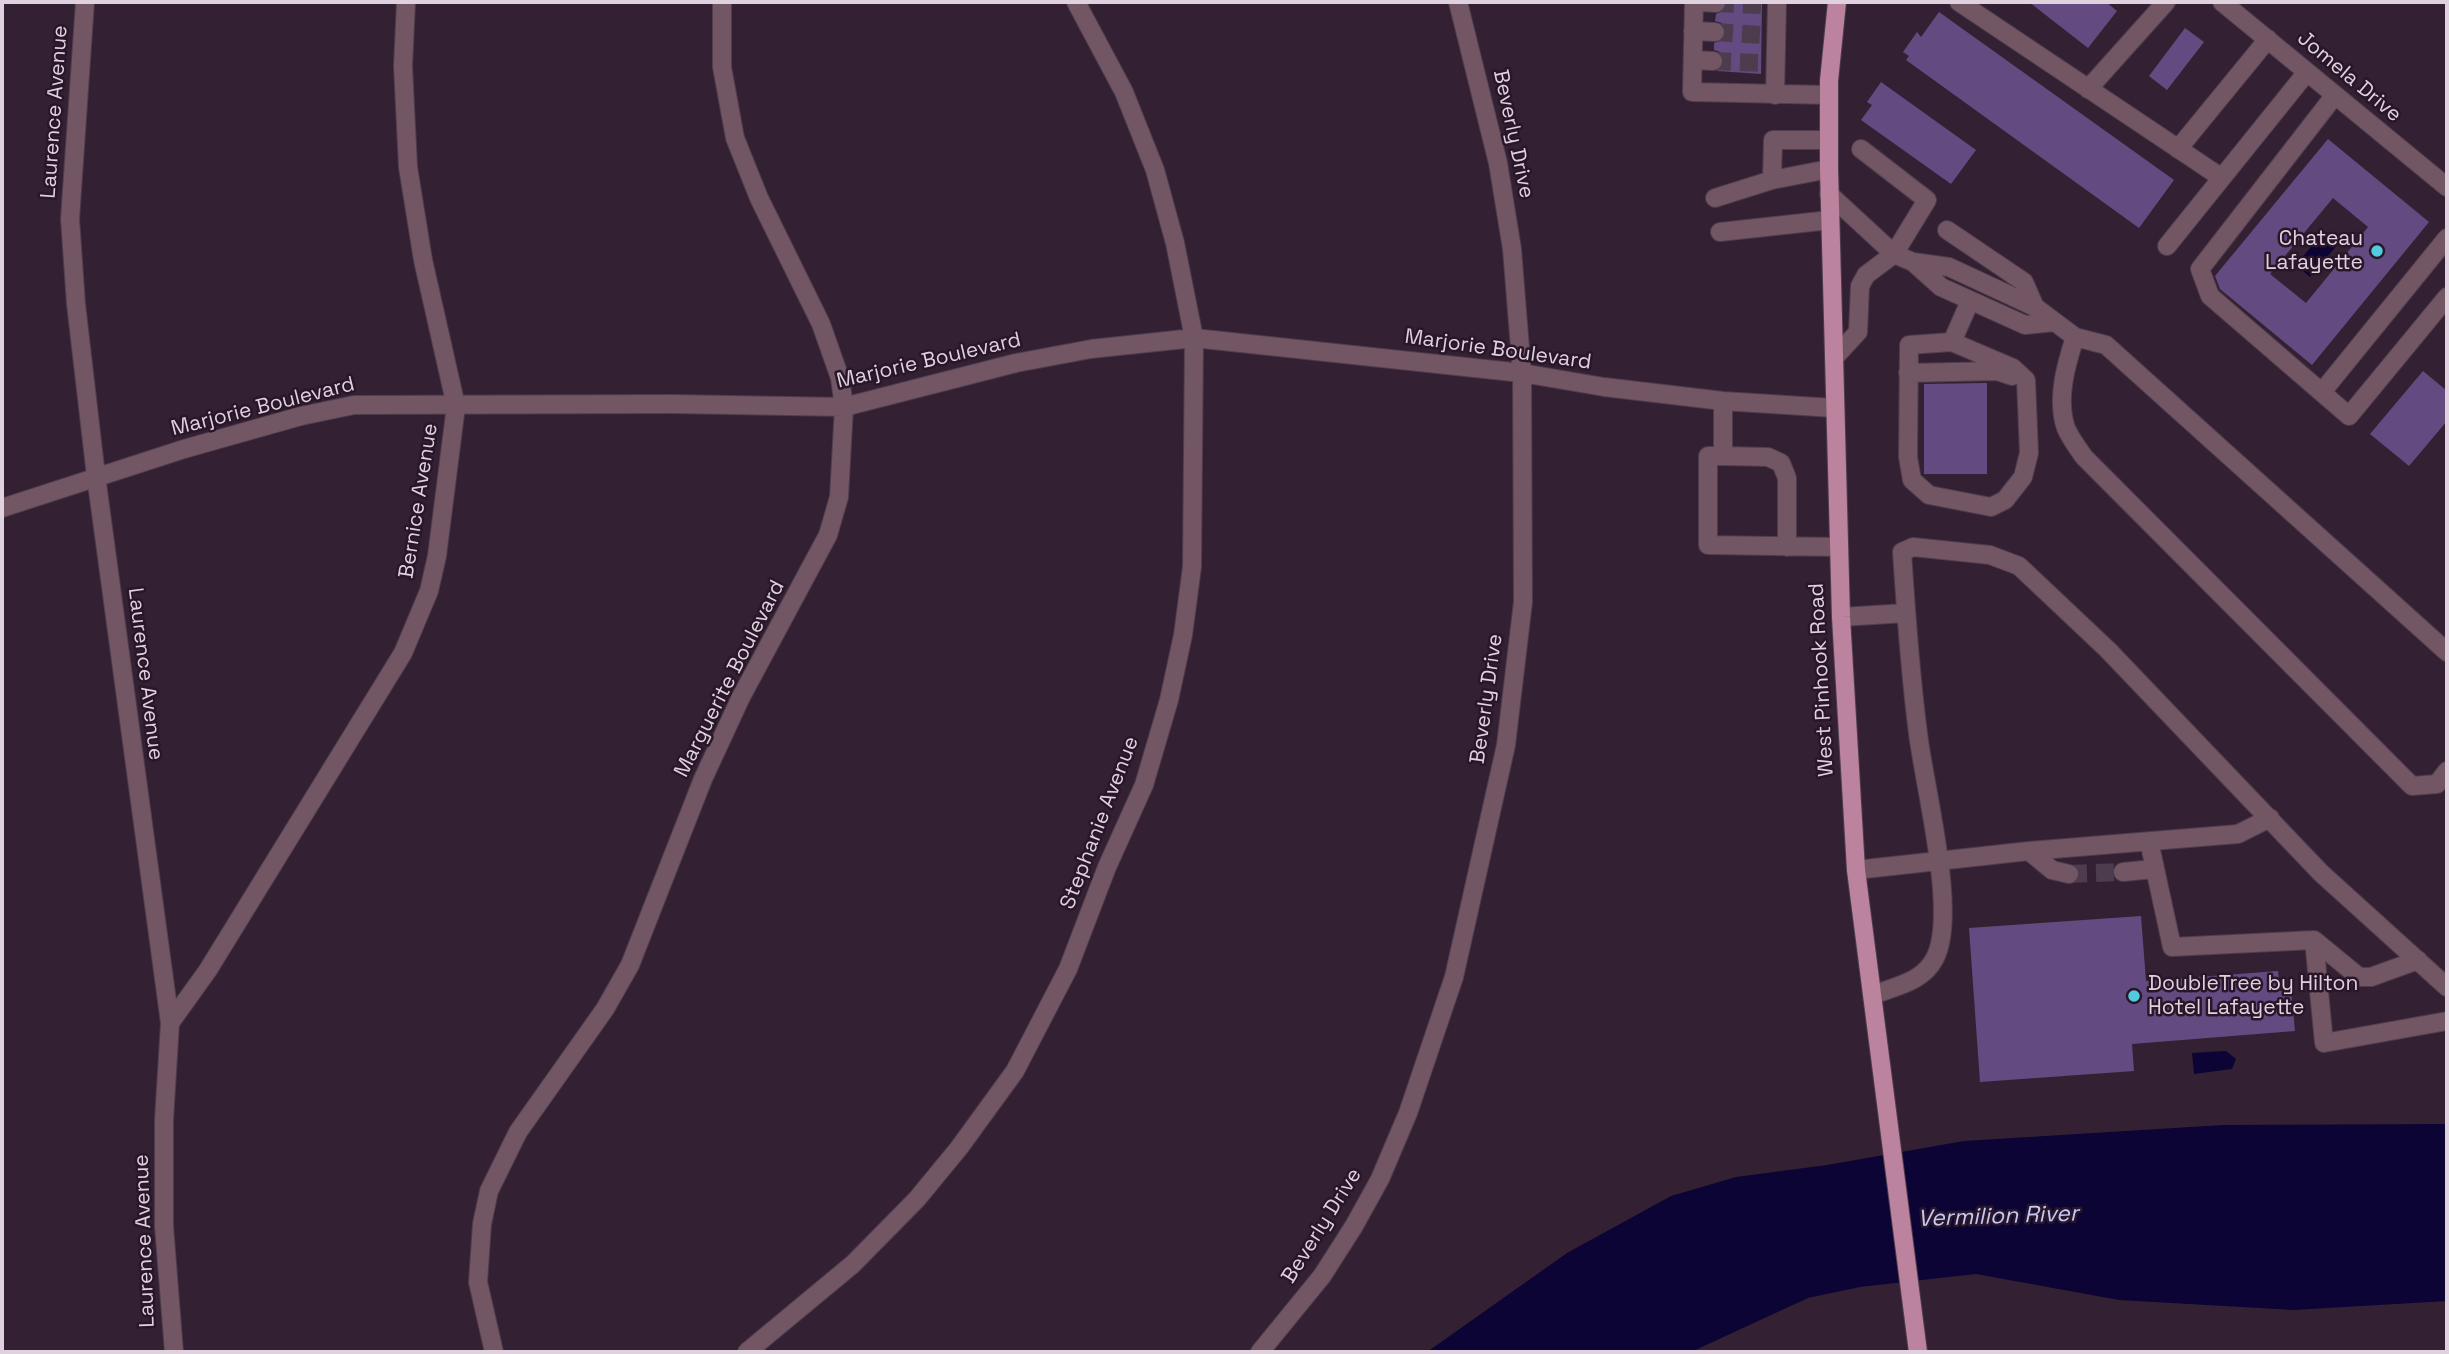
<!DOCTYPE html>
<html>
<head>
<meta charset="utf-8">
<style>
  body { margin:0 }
  #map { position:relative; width:2449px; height:1354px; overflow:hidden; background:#332133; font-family:"Space Grotesk",sans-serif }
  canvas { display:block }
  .frame { position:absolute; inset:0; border:4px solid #dfd2de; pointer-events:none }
</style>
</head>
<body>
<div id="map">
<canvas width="2449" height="1354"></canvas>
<div class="frame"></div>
</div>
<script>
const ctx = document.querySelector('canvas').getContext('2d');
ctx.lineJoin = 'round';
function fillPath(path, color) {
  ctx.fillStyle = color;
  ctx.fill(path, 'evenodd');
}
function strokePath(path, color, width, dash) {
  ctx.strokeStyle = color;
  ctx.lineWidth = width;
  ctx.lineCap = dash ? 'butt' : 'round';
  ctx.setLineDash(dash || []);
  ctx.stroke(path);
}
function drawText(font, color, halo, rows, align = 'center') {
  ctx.font = font + ' "Space Grotesk",sans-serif';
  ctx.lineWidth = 5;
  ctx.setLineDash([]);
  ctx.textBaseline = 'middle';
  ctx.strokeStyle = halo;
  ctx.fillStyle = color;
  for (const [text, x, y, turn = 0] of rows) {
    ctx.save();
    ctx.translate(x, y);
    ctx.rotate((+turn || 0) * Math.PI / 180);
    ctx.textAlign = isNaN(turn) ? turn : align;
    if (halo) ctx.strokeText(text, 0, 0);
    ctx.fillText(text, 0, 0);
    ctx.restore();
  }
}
const water = new Path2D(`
  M2324,231l15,12 -29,34 -14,-12z
  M2226,1051l10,8 -4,10 -38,5 -2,-21z
  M2447,1124v177l-153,9 -175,-10 -143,-26 -116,13 -52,11 -117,54h-264l140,-99 104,-57 65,-19 91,-12 137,-24 259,-16z`);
const building = new Path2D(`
  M1727,2h35l-1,72 -44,-3 7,-10 -4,-9 -6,-2v-7l10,-4 2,-7 -4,-9 -7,-2 1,-7 9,-4z
  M2029,2h77l11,9 -29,37z
  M1939,12l235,168 -35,48 -233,-168 3,-4 -6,-4 14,-20 4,5z
  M2185,28l19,14 -37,48 -18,-14z
  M1881,82l95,68 -25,34 -90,-64 11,-15 -5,-3z
  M2328,139l101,83 -117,143 -92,-76 -5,-13zM2333,198l35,29 -62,76 -36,-29z
  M2423,371l24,20v30l-38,45 -39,-32z
  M1987,383v91h-63v-90z
  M2141,916l5,65 132,-10 2,20 11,-1 4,41 -163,13 2,27 -154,11 -11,-154z`);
const minorTunnel = new Path2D(`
  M1716,3l46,2
  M1715,32l47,3
  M1713,61l48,2
  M2069,874l54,-2`);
const minor = new Path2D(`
  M85,2l-15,217 6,85 20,172 74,547 -6,97v106l10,126
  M1694,2l-2,90 137,3
  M1700,2l16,1
  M1959,2l263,176
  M2222,2l225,185
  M1693,31l22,1
  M1693,60l20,1
  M2088,89l78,-87
  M1775,95l2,-93
  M2335,95l-135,174 10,27 139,120 98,-119
  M2178,149l90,-110
  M1772,180l1,-40h56
  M1829,194l65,60 19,8 36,5 86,40 40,30 31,8 341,307
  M1715,198l57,-18 57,-11
  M1947,230l77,52 11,25
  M1720,232l110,-12
  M2167,246l140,-174
  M1913,262l28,25 84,38 30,-3
  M2075,337c-9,28 -19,62 -9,91 4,10 12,20 18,29l328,329 25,-2 10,-13
  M1952,342l-43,3 -1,112 4,23 17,15 62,12 14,-7 18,-23 6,-24 -3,-73 -13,-12 -61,-26 18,-41
  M1834,358l24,-26 2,-46 6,-11 28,-21 33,-54 -66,-51
  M1908,373l89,-2 15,5
  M2322,392l125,-154
  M1723,401v55h-15v89l130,2
  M1723,456l45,1 13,6 6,15v69
  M2,508l182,-59 117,-33 53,-11 319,-1 171,3 172,-44 75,-14 103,-11 328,35 82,14 119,14 111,7
  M1841,617l65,-4
  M2149,841l23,106 142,-7 45,37h12l47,-17
  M2029,851l23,19 17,4
  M1856,870l173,-19 209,-17 32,-16
  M2123,872l31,-3
  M2314,940l10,103 123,-22
  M1873,995c23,-9 50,-13 62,-37 23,-45 -11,-172 -17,-225 -8,-60 -12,-120 -16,-181l11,-5 77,8 29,11 89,84 213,223 126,114
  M170,1023l38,-53 195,-317 26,-62 8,-35 19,-150 -33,-146 -15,-93 -5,-101 3,-64
  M494,1352l-16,-70 4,-58 7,-33 29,-59 87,-123 25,-44 73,-186 38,-82 87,-162 11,-38 5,-90 -4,-29 -19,-54 -62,-126 -24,-60 -13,-71v-65
  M747,1352l106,-88 64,-65 42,-51 56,-77 53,-102 39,-102 37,-82 25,-85 14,-65 9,-68 2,-229 -19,-95 -20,-73 -31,-78 -48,-90
  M1260,1352l62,-76 32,-50 26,-47 28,-66 46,-136 52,-232 17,-143 -1,-229 -10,-124 -14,-86 -40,-161`);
const major = new Path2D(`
  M1837,2l-8,79v88l12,448 15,253 62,482`);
const markers = [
  [2377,251,7,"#54cade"],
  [2134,996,7,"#54cade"]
];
const streetNames = [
  ["Jomela Drive",2349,77,40],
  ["Laurence Avenue",55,112,-86],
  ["Beverly Drive",1513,134,78],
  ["Marjorie Boulevard",1498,350,8],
  ["Marjorie Boulevard",929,361,-13],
  ["Marjorie Boulevard",263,407,-14],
  ["Bernice Avenue",419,501,-81],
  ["Laurence Avenue",145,674,83],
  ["Marguerite Boulevard",730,679,-63],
  ["West Pinhook Road",1822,680,-93],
  ["Beverly Drive",1487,699,-82],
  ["Stephanie Avenue",1100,823,-69],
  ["Beverly Drive",1322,1226,-58],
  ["Laurence Avenue",145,1241,-92]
];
const poiNames = [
  ["Chateau",2363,239],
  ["Lafayette",2363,263],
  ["DoubleTree by Hilton",2148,984,"left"],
  ["Hotel Lafayette",2148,1008,"left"]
];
const waterNames = [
  ["Vermilion River",1998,1217,-2]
];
fillPath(water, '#0c0434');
fillPath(building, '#634b81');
strokePath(minorTunnel, '#4d3c4d', 18, [18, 9]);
strokePath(minor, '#4f3d4e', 20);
strokePath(major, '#4f3d4e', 20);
strokePath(minor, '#725663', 18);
strokePath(major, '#bb839d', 18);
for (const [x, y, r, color] of markers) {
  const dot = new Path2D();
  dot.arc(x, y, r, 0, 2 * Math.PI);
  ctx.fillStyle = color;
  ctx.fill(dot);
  strokePath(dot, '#291729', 2.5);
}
drawText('21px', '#dfd2de', '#291729', streetNames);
drawText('21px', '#dfd2de', '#291729', poiNames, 'right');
drawText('italic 23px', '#c4c9fc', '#291729', waterNames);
</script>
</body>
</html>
